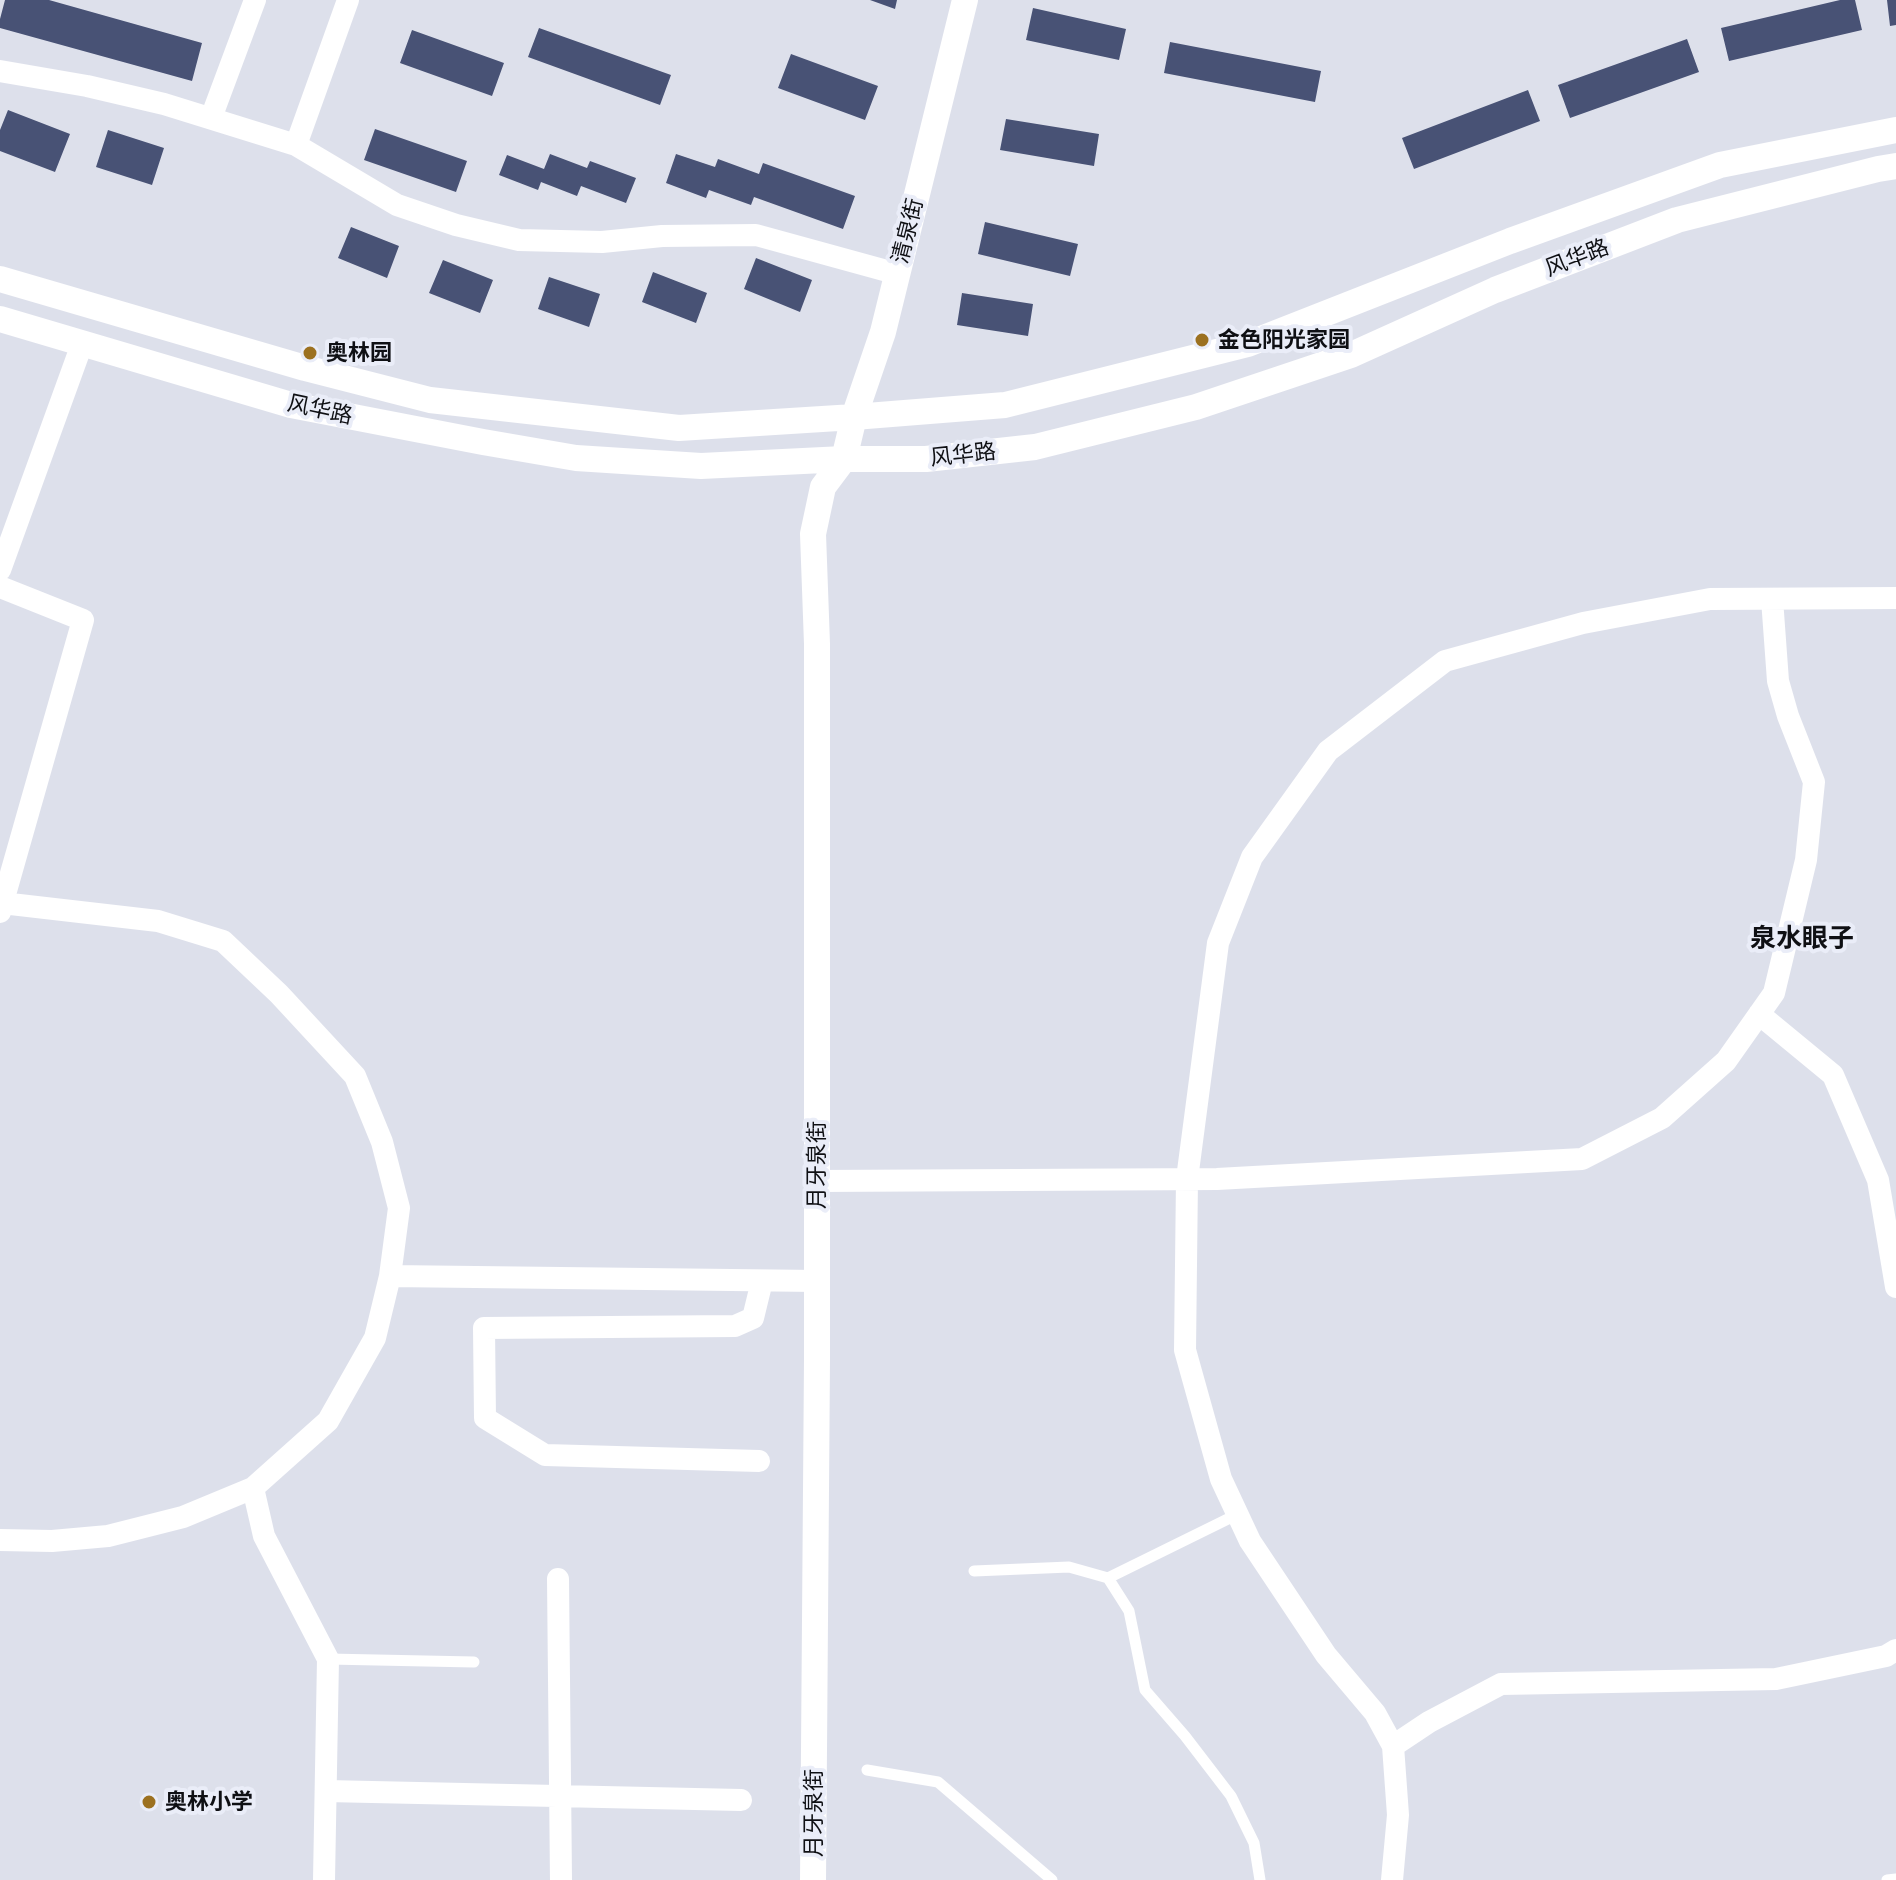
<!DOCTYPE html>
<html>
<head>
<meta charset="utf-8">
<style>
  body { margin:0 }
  canvas { display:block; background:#dde0eb }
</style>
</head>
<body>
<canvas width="1896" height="1880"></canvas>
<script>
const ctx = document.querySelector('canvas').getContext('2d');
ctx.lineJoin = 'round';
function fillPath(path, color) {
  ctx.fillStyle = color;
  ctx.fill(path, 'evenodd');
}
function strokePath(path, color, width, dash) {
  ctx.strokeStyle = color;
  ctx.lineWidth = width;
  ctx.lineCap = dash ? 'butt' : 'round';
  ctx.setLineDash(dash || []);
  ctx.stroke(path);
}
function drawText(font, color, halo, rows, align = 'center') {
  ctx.font = font + ' "Public Sans","Noto Sans SC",sans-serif';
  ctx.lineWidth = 8;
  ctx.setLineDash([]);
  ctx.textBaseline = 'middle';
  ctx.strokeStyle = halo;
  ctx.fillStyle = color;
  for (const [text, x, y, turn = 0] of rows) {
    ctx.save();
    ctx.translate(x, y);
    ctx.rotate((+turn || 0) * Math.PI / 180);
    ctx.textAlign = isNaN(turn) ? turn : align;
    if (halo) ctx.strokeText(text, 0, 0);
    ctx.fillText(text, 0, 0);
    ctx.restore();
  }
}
const building = new Path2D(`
  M5,0h44l153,43 -10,38 -192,-53v-9z
  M870,0h27l-2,9z
  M1840,0h15l7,30 -133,31 -8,-33z
  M1887,0h9v25l-6,1z
  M1033,8l93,21 -7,31 -93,-20z
  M539,28l132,47 -11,30 -132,-48z
  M412,30l92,33 -12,33 -92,-33z
  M1687,39l12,33 -129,46 -12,-33z
  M1170,42l151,29 -6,31 -151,-29z
  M791,54l87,32 -13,34 -87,-32z
  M1528,90l12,31 -126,48 -12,-31z
  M8,110l62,24 -15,38 -55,-21v-21z
  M1006,119l93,15 -5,32 -94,-16z
  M375,129l92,32 -11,31 -92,-32z
  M108,130l56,18 -12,37 -56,-18z
  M550,154l37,14 3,-7 46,17 -10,25 -45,-17 -4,10 -36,-14 -3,8 -39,-15 8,-20 37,14z
  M676,154l39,13 3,-8 41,15 4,-11 92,33 -12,33 -89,-32 -3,8 -42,-15 -3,8 -40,-15z
  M985,222l93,22 -8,32 -92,-22z
  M351,227l48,19 -12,32 -49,-20z
  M756,258l56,22 -12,32 -56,-23z
  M443,260l50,20 -13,33 -51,-20z
  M653,272l54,21 -11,30 -54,-21z
  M549,277l51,17 -11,33 -51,-18z
  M962,293l71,11 -5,32 -71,-11z`);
const service = new Path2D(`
  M974,1571l95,-4 39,11 21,33 16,79 40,46 46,60 23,47 6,37
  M1108,1578l130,-64
  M328,1659l146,3
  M867,1770l71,12 114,98
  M1887,1880l9,-1`);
const minor = new Path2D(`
  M0,71l87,15 77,18 132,41 101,60 59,20 63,15 83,2 60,-6 94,-1 142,39
  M211,118l44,-118
  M296,145l52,-145
  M0,570l82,-226
  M0,587l83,33 -83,292
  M1759,1014l74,61 45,105 18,107
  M817,1181l400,-2 365,-20 80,-41 64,-57 48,-68 32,-133 8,-78 -26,-66 -10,-35 -6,-82
  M390,1276l427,5
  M759,1461l-214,-6 -60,-37 -1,-90 251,-2 18,-8 9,-37
  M253,1488l11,48 64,123 -4,221
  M0,1540l52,1 56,-5 75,-19 70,-29 75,-67 47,-83 15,-62 9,-68 -17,-66 -27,-66 -76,-82 -56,-53 -65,-20 -156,-18
  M558,1579l3,301
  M1393,1746l36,-24 72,-38 275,-5 110,-23 10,-6
  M326,1791l415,9
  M1392,1880l6,-65 -5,-69 -18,-33 -49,-58 -76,-114 -29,-62 -36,-129 2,-171 31,-236 34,-86 76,-106 117,-90 138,-38 127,-24 186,-1`);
const tertiary = new Path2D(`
  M0,279l305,89 125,32 249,28 175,-11 151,-12 243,-61 262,-103 210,-76 176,-35
  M0,319l291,86 192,37 93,16 125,8 143,-7h82l109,-12 161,-40 155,-52 144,-65 182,-70 201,-51 18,-3
  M813,1880l4,-520v-716l-4,-110 10,-47 21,-28 10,-42 29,-85 82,-332`);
const markers = [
  [1202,340,8,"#9c7120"],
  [310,353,8,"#9c7120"],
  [149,1802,8,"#9c7120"]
];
const streetNames = [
  ["清泉街",908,231,-76],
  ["风华路",1577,258,-21],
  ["风华路",320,410,12],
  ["风华路",963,455,-6],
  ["月牙泉街",817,1165,-90],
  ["月牙泉街",814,1813,-90]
];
const poiNames = [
  ["金色阳光家园",1218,340],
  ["奥林园",326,353],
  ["奥林小学",165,1802]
];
const quarterNames = [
  ["泉水眼子",1802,939]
];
fillPath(building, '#485275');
strokePath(service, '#fff', 11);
strokePath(minor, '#fff', 22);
strokePath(tertiary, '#fff', 26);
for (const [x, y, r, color] of markers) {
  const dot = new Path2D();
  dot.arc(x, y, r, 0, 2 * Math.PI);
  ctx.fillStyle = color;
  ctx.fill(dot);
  strokePath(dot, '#eaedf8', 3);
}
drawText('22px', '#0f1014', '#eaedf8', streetNames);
drawText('bold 22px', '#0f1014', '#eaedf8', poiNames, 'left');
drawText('bold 26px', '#0f1014', '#eaedf8', quarterNames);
</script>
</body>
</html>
